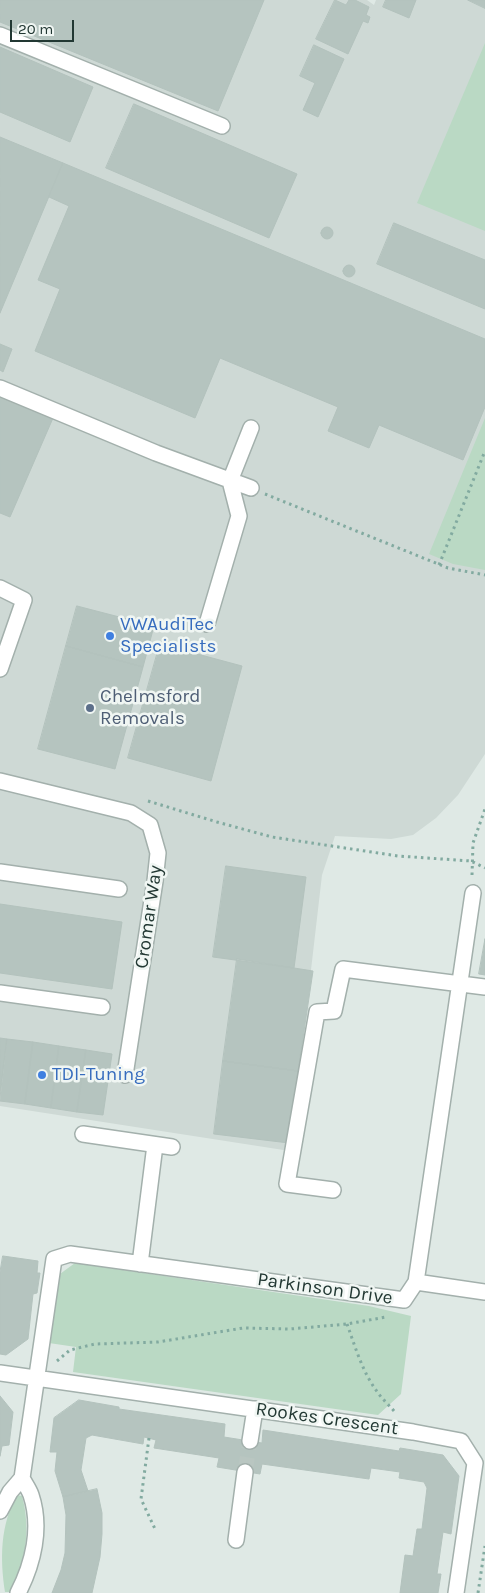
<!DOCTYPE html>
<html>
<head>
<meta charset="utf-8">
<style>
  body { margin:0 }
  #map { position:relative; width:485px; height:1593px; overflow:hidden; background:#dfe9e5; font-family:Karla,sans-serif }
  canvas { display:block }
  .scale { position:absolute; left:10px; top:20px; width:64px; height:22px; box-sizing:border-box; border:2px solid #223833; border-top:0; padding-left:6px; font-size:15px; line-height:18px; white-space:nowrap; color:#223833; -webkit-text-stroke:4px #f0f6f3; paint-order:stroke }
</style>
</head>
<body>
<div id="map">
<canvas width="485" height="1593"></canvas>
<div class="scale">20 m</div>
</div>
<script>
const ctx = document.querySelector('canvas').getContext('2d');
ctx.lineJoin = 'round';
function fillPath(path, color) {
  ctx.fillStyle = color;
  ctx.fill(path, 'evenodd');
}
function strokePath(path, color, width, dash) {
  ctx.strokeStyle = color;
  ctx.lineWidth = width;
  ctx.lineCap = dash ? 'butt' : 'round';
  ctx.setLineDash(dash || []);
  ctx.stroke(path);
}
function drawText(font, color, halo, rows, align = 'center') {
  ctx.font = font + ' Karla,sans-serif';
  ctx.lineWidth = 5;
  ctx.setLineDash([]);
  ctx.textBaseline = 'middle';
  ctx.strokeStyle = halo;
  ctx.fillStyle = color;
  for (const [text, x, y, turn = 0] of rows) {
    ctx.save();
    ctx.translate(x, y);
    ctx.rotate((+turn || 0) * Math.PI / 180);
    ctx.textAlign = isNaN(turn) ? turn : align;
    if (halo) ctx.strokeText(text, 0, 0);
    ctx.fillText(text, 0, 0);
    ctx.restore();
  }
}
const built = new Path2D(`
  M0,0h367l7,5 2,-5h109v754l-27,41 -22,23 -23,17 -22,4 -56,-3 -13,39 -32,276 -290,-45z`);
const green = new Path2D(`
  M485,43v188l-68,-28z
  M485,418v152l-32,-6 -24,-10z
  M75,1263l294,43 42,10 -10,78 -23,21 -305,-43 3,-25 -34,-5 11,-63z
  M17,1495l5,1c9,34 4,65 -12,96h-5c-5,-33 -5,-67 12,-97z`);
const building = new Path2D(`
  M0,0h264l-46,111 -218,-89z
  M335,0l11,5 3,-5h6l14,7 -3,8 4,2 -2,6 -5,-2 -15,33 -32,-15z
  M386,0h30l-7,18 -26,-11z
  M468,0h17v8z
  M314,45l30,14 -26,58 -15,-7 12,-27 -15,-7z
  M0,47l93,40 -23,55 -70,-30z
  M134,104l163,70 -28,64 -163,-70z
  M0,137l63,26 -63,150z
  M63,163l422,176v68l-22,53 -84,-35 -10,23 -41,-17 10,-24 -118,-49 -25,60 -160,-67 25,-62 -22,-9 31,-74 -20,-9z
  M394,223l91,37v49l-108,-45z
  M321 233a6 6 0 1 1 12 0a6 6 0 1 1-12 0Z
  M343 271a6 6 0 1 1 12 0a6 6 0 1 1-12 0Z
  M0,344l12,5 -9,23 -3,-2z
  M0,396l53,22 -43,99 -10,-4z
  M77,606l77,20 -11,41 -77,-21z
  M160,644l82,22 -31,115 -83,-23z
  M66,646l77,21 -28,102 -77,-20z
  M226,866l80,11 -12,91 -81,-11z
  M0,904l122,18 -10,67 -112,-16z
  M485,939v36l-6,-1z
  M237,959l76,12 -15,100 -75,-10z
  M0,1038l7,1 -7,52z
  M7,1039l26,3 -8,62 -25,-3z
  M33,1042l26,4 -8,62 -26,-4z
  M59,1046l27,4 -9,62 -26,-4z
  M86,1050l26,4 -9,61 -26,-3z
  M223,1061l75,10 -9,72 -75,-9z
  M3,1256l35,5 -1,12h3l-3,20 -4,1 -5,45 -22,16 -6,-1v-82z
  M0,1396l13,16 -4,33 -7,1 -2,10z
  M79,1400l40,7v2l106,15 -1,13 38,6 1,-13 136,21 1,-3 43,7 16,21 -8,58 -8,-2 -6,42h4l-3,19h-38l5,-38 8,1 4,-27h5l5,-41 -3,-6 -25,-4 1,-6 -29,-4 -2,11 -107,-15 -2,10 -43,-7 2,-9 -65,-10 2,-8 -12,-3 -1,7 -51,-9 -6,3 -5,32 7,21 -25,6 -8,-26 2,-19h-7l4,-34z
  M97,1489l5,24v21l-2,23 -8,36h-40l9,-23 4,-17 1,-38 -3,-18z`);
const minorTunnel = new Path2D(`
  M245,1472l5,-31`);
const path = new Path2D(`
  M265,494l183,74 37,7
  M439,565l46,-114
  M148,801l69,21 55,15 126,19 73,5 14,7
  M472,875l1,-32 12,-34
  M347,1324c8,22 15,47 29,66 5,8 12,14 18,21
  M57,1361l13,-11 25,-6 63,-2 85,-14 47,1 57,-5 39,-7
  M149,1438l-8,61 14,30
  M478,1593l7,-47`);
const minor = new Path2D(`
  M0,35l222,91
  M0,388l156,65 95,35
  M0,588l24,12 -24,69
  M207,624l32,-108 -9,-35 21,-53
  M0,781l131,32 19,12 8,28 -3,28 -30,194
  M0,872l119,17
  M0,993l102,14
  M83,1134l89,13
  M333,1190l-46,-6 30,-172 17,-1 9,-42 142,18
  M140,1264l15,-119
  M416,1282l69,10
  M0,1373l413,59 48,9 14,22 -19,130
  M250,1441l5,-32
  M22,1478l32,-219 16,-5 334,46 12,-18 57,-389
  M0,1511l10,-19 12,-14c3,6 7,11 9,17 11,33 2,69 -13,98
  M236,1540l9,-68`);
const markers = [
  [110,636,5,"#3f7fe0"],
  [90,708,5,"#5c6f8a"],
  [42,1075,5,"#3f7fe0"]
];
const shopNames = [
  ["VWAudiTec",120,625],
  ["Specialists",120,647],
  ["TDI-Tuning",52,1075]
];
const serviceNames = [
  ["Chelmsford",100,697],
  ["Removals",100,719]
];
const streetNames = [
  ["Cromar Way",149,917,-82],
  ["Parkinson Drive",325,1289,8],
  ["Rookes Crescent",327,1419,8]
];
fillPath(built, '#ced9d5');
fillPath(green, '#bad9c4');
fillPath(building, '#b5c4bf');
strokePath(building, '#b3c2bd', 1);
strokePath(minorTunnel, '#b9c6c1', 15, [15, 8]);
strokePath(minor, '#a3b0ac', 18);
strokePath(path, '#82aaa0', 3, [2.5, 4]);
strokePath(minor, '#fff', 15);
for (const [x, y, r, color] of markers) {
  const dot = new Path2D();
  dot.arc(x, y, r, 0, 2 * Math.PI);
  ctx.fillStyle = color;
  ctx.fill(dot);
  strokePath(dot, '#f0f6f3', 2);
}
drawText('19px', '#366cbe', '#f0f6f3', shopNames, 'left');
drawText('19px', '#4e5e75', '#f0f6f3', serviceNames, 'left');
drawText('19px', '#223833', '#f0f6f3', streetNames);
</script>
</body>
</html>
